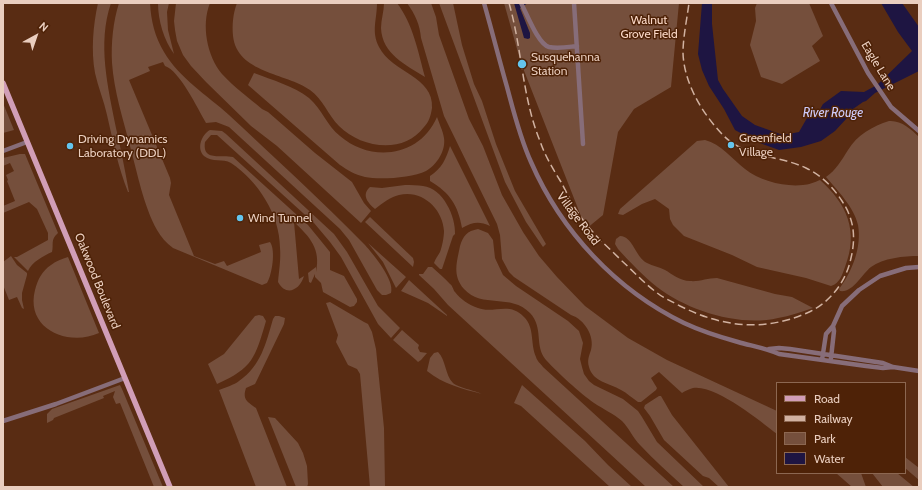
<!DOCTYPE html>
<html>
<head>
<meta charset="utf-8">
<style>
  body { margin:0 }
  #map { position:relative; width:922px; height:490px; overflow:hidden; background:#592c13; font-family:Cabin,sans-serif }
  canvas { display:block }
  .frame { position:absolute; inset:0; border:4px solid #eacebf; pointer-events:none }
  .legend { position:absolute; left:776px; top:382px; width:130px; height:92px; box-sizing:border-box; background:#4e2207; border:1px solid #8c6751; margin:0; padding:5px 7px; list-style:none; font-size:12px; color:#eacebf }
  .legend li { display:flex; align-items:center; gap:8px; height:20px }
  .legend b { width:20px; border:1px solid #8c6751 }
  .north { position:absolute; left:16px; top:16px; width:40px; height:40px; -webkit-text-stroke:3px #4e2207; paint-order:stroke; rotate:40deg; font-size:11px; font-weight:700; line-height:16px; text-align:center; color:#eacebf }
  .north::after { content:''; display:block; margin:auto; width:14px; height:18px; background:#eacebf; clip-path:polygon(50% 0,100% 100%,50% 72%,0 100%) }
</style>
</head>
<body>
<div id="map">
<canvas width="922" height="490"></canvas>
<div class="frame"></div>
<ul class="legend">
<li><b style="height:5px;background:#d19eb7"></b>Road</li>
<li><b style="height:5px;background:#d1b2a1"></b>Railway</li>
<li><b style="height:11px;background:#754f3c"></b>Park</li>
<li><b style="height:11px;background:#1e1542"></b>Water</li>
</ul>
<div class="north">N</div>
</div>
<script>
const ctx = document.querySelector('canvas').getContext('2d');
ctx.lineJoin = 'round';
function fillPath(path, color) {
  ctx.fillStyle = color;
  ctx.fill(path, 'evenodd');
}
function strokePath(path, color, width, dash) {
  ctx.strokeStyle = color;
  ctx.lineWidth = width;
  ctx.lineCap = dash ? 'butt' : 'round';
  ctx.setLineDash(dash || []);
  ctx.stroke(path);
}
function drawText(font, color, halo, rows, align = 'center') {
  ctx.font = font + ' Cabin,sans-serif';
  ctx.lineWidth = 3;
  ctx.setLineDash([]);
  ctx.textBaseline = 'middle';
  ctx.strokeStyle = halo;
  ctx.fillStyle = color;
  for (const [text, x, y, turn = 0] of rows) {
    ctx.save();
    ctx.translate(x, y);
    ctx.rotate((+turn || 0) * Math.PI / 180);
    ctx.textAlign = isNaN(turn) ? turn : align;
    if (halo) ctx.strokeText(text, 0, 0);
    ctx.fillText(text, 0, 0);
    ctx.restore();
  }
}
const green = new Path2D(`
  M98,3h13c-14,41 -3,84 5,125 5,21 9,43 13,64h-1c-10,-25 -15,-51 -21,-77 -3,-14 -9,-28 -12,-42 -4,-22 -2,-48 3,-70z
  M119,3h31c1,18 5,34 14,49 15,26 43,43 65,63 46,43 92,85 136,130 8,9 30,35 26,48l-5,2h-4l-5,-5 -28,-50 -9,-11 -111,-102 -13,-5 -10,1c-8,-14 -27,-53 -41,-57l-2,-4 -15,5 2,4 -21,9 41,98 1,5 -2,12 25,61 21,8 9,-3 3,5 34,-14 -2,-7 11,-3c6,8 2,33 -3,41l-5,2 -89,-37c-7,-5 -12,-11 -16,-18 -13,-23 -20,-58 -27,-84 -7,-27 -16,-55 -18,-83 -1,-20 1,-41 7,-60z
  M158,3h11l-2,9 1,18 6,24c-10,-14 -16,-33 -16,-51z
  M176,3h34c-9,22 -3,53 12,71 12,13 27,24 40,35l6,3 47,41 37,29 12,21 7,8 -10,12 -84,-77 -26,-20 -45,-44 -15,-16 -8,-11 -6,-14 -2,-11 -1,-9z
  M237,3h140c0,17 -6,28 2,44 13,26 55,29 53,61 -1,7 -3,14 -8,19 -21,28 -63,21 -85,-1 -11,-11 -16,-27 -29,-36 -24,-17 -73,-17 -77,-54 -1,-12 0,-22 4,-33z
  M384,3h13c16,21 21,48 28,74 -19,-12 -43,-23 -44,-49 0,-8 3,-17 3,-25z
  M407,3h24l5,14 3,18 30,84 14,27 19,49 21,37 16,24 18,21 28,29 43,32 39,22 110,51v23c-17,-13 -62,-50 -84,-46 -4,1 -8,3 -11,5l-23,-21 -8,6 6,10 -1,2 -15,12h-3c-6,-4 -11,-9 -17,-12 -12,-7 -28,-8 -32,-23 -2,-7 0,-11 2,-17 4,-14 -7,-31 -20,-35l-57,-38 -5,-5 -7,-13 -2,-24 -3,-11 -53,-108 -23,-78c-1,-13 -6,-24 -14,-35z
  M439,3h14l9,42 12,39 8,17 14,43 19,47 31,53 -3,3 -17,-25 -21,-40z
  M504,3h175l-8,84 -37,22 -16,23 -15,83 -17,14 -65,-166z
  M757,3h52l14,33 -11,10 8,15 -38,23 -21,-7 -11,-32 6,-24 -1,-13z
  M254,73c18,7 40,13 55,25 13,11 18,28 31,38 31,27 80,21 97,-19 2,6 6,14 7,21 2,12 -7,27 -18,33 -14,7 -47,9 -61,6 -9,-2 -18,-7 -25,-12l-92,-80z
  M3,103l11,27 -11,3z
  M889,121c12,-1 22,8 30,16v119c-15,0 -36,2 -48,11 -9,7 -18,26 -31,24l-1,-2c13,-17 23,-42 19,-64 -4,-18 -21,-35 -32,-48 10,-7 15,-16 22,-27 9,-15 25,-24 41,-29z
  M210,130l12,1 4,3 108,100 13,18 31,54 22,22 -9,10 -13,-14 -37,-67 -11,-15 -16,-19 -97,-88h-6l-6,7c-3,20 16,12 28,15l75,68 22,27v18l14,6 13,23v3l-3,4 -4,1 -27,-15 -2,-9 -6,-6v-3l-4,9 -2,-1 -1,-9 8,-6v5c5,-23 -6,-35 -22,-50l5,57 5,-3c-4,14 -18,21 -26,6 1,-11 3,-23 2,-34 0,-33 -22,-67 -49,-85 -8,-5 -19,0 -27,-7 -8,-8 -2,-22 6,-26z
  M705,140c16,4 27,19 40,29 15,12 39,18 58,16 5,0 12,-3 17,-5 27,24 39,51 25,87 -3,8 -5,16 -14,19l-25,-8 -49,-11 -25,-12 -48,-19 -11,-11 -3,-6 -1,-10 -14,-10 -13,5 -19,11 -5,-1 2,-5 77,-68z
  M450,146l40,80c-11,-5 -17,-4 -28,2 -4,-23 -12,-35 -32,-47v-5c12,-8 16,-17 20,-30z
  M20,154h5l33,79c-8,7 -4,11 -6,19 -9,4 -20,10 -24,19l-14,-14h3l31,-17v-7l-11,-24 -8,-7 -26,11v-7l12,-5 -8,-20 1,-1 -2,-5 8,-4 -4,-8 -7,3v-8z
  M405,185c6,0 13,0 18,1 20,2 33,31 32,48l-2,2 -11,33h-2l-6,-6c1,-4 4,-7 6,-11 2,-5 4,-15 4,-21 -1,-22 -22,-42 -45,-36 -9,2 -16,8 -24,14 -7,-6 -14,-14 -5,-22l12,1z
  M370,217l43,41 1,4 -1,5 -48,-45z
  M478,229l10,4 5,7 2,18 8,17 13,11 52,35 11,10 4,12 -3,16 2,8 2,7 5,7 5,4 29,14 15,12 4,6 15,25 47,45h-20c-15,-14 -30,-27 -44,-42 -7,-7 -11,-17 -18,-24 -8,-7 -19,-12 -28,-18 -14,-10 -36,-30 -48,-43 -12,-14 -2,-32 -16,-47 -19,-20 -48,-4 -66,-24 -12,-14 -7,-27 -4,-43 3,-10 7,-15 18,-17z
  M620,236c13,0 15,21 27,27 6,3 12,4 18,7 7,4 15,11 25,11 9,1 17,-3 27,-3l58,16 17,3 21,11c-12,4 -23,8 -35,10 -38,9 -90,-7 -121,-31 -14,-11 -27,-25 -39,-38l-3,-5 1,-5z
  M368,243l38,34 -10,11 -13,-26z
  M11,256l6,9 10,8v2l-5,18v7l2,9 -2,-1 -5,-11 -8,3 -6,-15v-23z
  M68,257l31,76c-31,14 -74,-4 -64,-43 3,-11 7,-19 16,-25 5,-4 11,-6 17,-8z
  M428,267h4c6,6 13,11 18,17 3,2 3,6 5,8 5,7 14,13 23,16 15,6 32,-7 46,9 11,11 6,26 12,40 1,4 5,7 7,10l131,120h-28l-198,-182 -14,-16 -15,-14v-1h4z
  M409,280l38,35v1l-19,-13 -27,-12z
  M330,302l34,20 4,2 4,8 4,17 8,79 1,59h-15l-10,-113 -3,-5 -9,-4 -12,-23 2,-7 -12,-32z
  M259,315l4,1 3,5c-11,37 -13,47 -49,63l-9,-20 16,-10 31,-38z
  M275,316h4l6,2 -1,6 -27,56 -2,4 -9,4c-4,12 2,14 10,20l31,79h-31l-37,-97c7,-3 15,-5 20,-9 22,-15 27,-38 34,-62z
  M402,330l17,15 -1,3 2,4 7,1 -6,7 -3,2 -2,-2 -23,-20z
  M438,352c8,8 7,23 15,31 4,4 23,8 29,11 -19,-5 -39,-10 -55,-23l3,-13 4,-5z
  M120,385l2,4 41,98h-9l-34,-84 -4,1 -3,-7 2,-6 -12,5 1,2 -50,20 -1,2 -6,3v-9l5,-5z
  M522,385l63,56 23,24 24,22h-22l-89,-81 -7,-3z
  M659,396h2l11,19 57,72h-10l-10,-9 -6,-2 -39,-36 -14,-24 -6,-8 1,-3z
  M268,417l7,1 23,25 5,10 4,13 1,18 -1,3h-11z
  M905,457l14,11v12l-14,-12z
  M836,473h25l5,14h-14z
  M872,473h25l17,14h-31z`);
const water = new Path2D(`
  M514,3h14l-8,5 10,25v5l-2,1 -4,-1z
  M702,3h10v21l6,56 5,9 19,27 13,9 28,10 16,-3 8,-14 11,-5 5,-9 18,-13 23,1 13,-7 35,-34 -14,-19 -17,-29h21l17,24v44l-44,22 -9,8 -3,1 -10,7 -6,9 -12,13 -14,10 -20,6 -22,3 -22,-8 -22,-12 -11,-21 -15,-23 -7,-16 -4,-16z`);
const minor = new Path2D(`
  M484,3c8,28 15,56 23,84 7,26 13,51 24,75 30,69 85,128 153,161 17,8 36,14 54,19 14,4 27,6 41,12l87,12 17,2 10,-1 26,4
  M521,3c6,11 17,41 28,44 9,2 19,0 28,-1
  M574,3l9,141
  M831,3l37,70 23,34 28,24
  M3,151l24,-9
  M769,349l10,-1 11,1 93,14 10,4
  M831,358l3,-27 -1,-5
  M822,360l4,-26 7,-8 9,-20 17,-16 21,-14 26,-8 13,-1
  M3,421l53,-17 69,-26`);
const major = new Path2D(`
  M3,83l167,404`);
const rail = new Path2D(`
  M509,3c13,45 13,94 31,138 5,15 13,28 21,41 8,15 15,30 26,43 10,13 23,24 35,36 11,10 22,22 34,31 7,6 15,9 24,14 42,21 83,26 127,7 23,-10 39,-31 44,-55 5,-21 3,-39 -9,-57 -9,-14 -21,-26 -36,-33 -27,-13 -62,-10 -84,-34 -20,-21 -38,-51 -39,-81 0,-16 4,-34 6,-50`);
const markers = [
  [522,64,5,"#64c5ee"],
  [731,145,4,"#64c5ee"],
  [70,146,4,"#64c5ee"],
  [240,218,4,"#64c5ee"]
];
const parkNames = [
  ["Walnut",649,20],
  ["Grove Field",649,34]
];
const poiNames = [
  ["Susquehanna",531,57],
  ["Station",531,71],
  ["Greenfield",739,138],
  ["Village",739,152],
  ["Driving Dynamics",78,139],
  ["Laboratory (DDL)",78,153],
  ["Wind Tunnel",248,218]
];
const streetNames = [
  ["Eagle Lane",878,66,59],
  ["Village Road",578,219,53],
  ["Oakwood Boulevard",97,281,68]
];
const waterNames = [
  ["River Rouge",833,113]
];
fillPath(green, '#754f3c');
fillPath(water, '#1e1542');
strokePath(minor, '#876d79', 4.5);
strokePath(major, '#d19eb7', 5.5);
strokePath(rail, '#d1b2a1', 1.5, [8, 4]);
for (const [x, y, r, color] of markers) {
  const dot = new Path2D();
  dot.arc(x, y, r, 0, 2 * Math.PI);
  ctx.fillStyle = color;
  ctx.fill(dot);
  strokePath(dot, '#4e2207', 1.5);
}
drawText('12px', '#fad8c7', '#4e2207', parkNames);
drawText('12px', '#eacebf', '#4e2207', poiNames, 'left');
drawText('12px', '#eacebf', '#4e2207', streetNames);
drawText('italic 13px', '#cecbfb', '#4e2207', waterNames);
</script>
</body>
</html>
